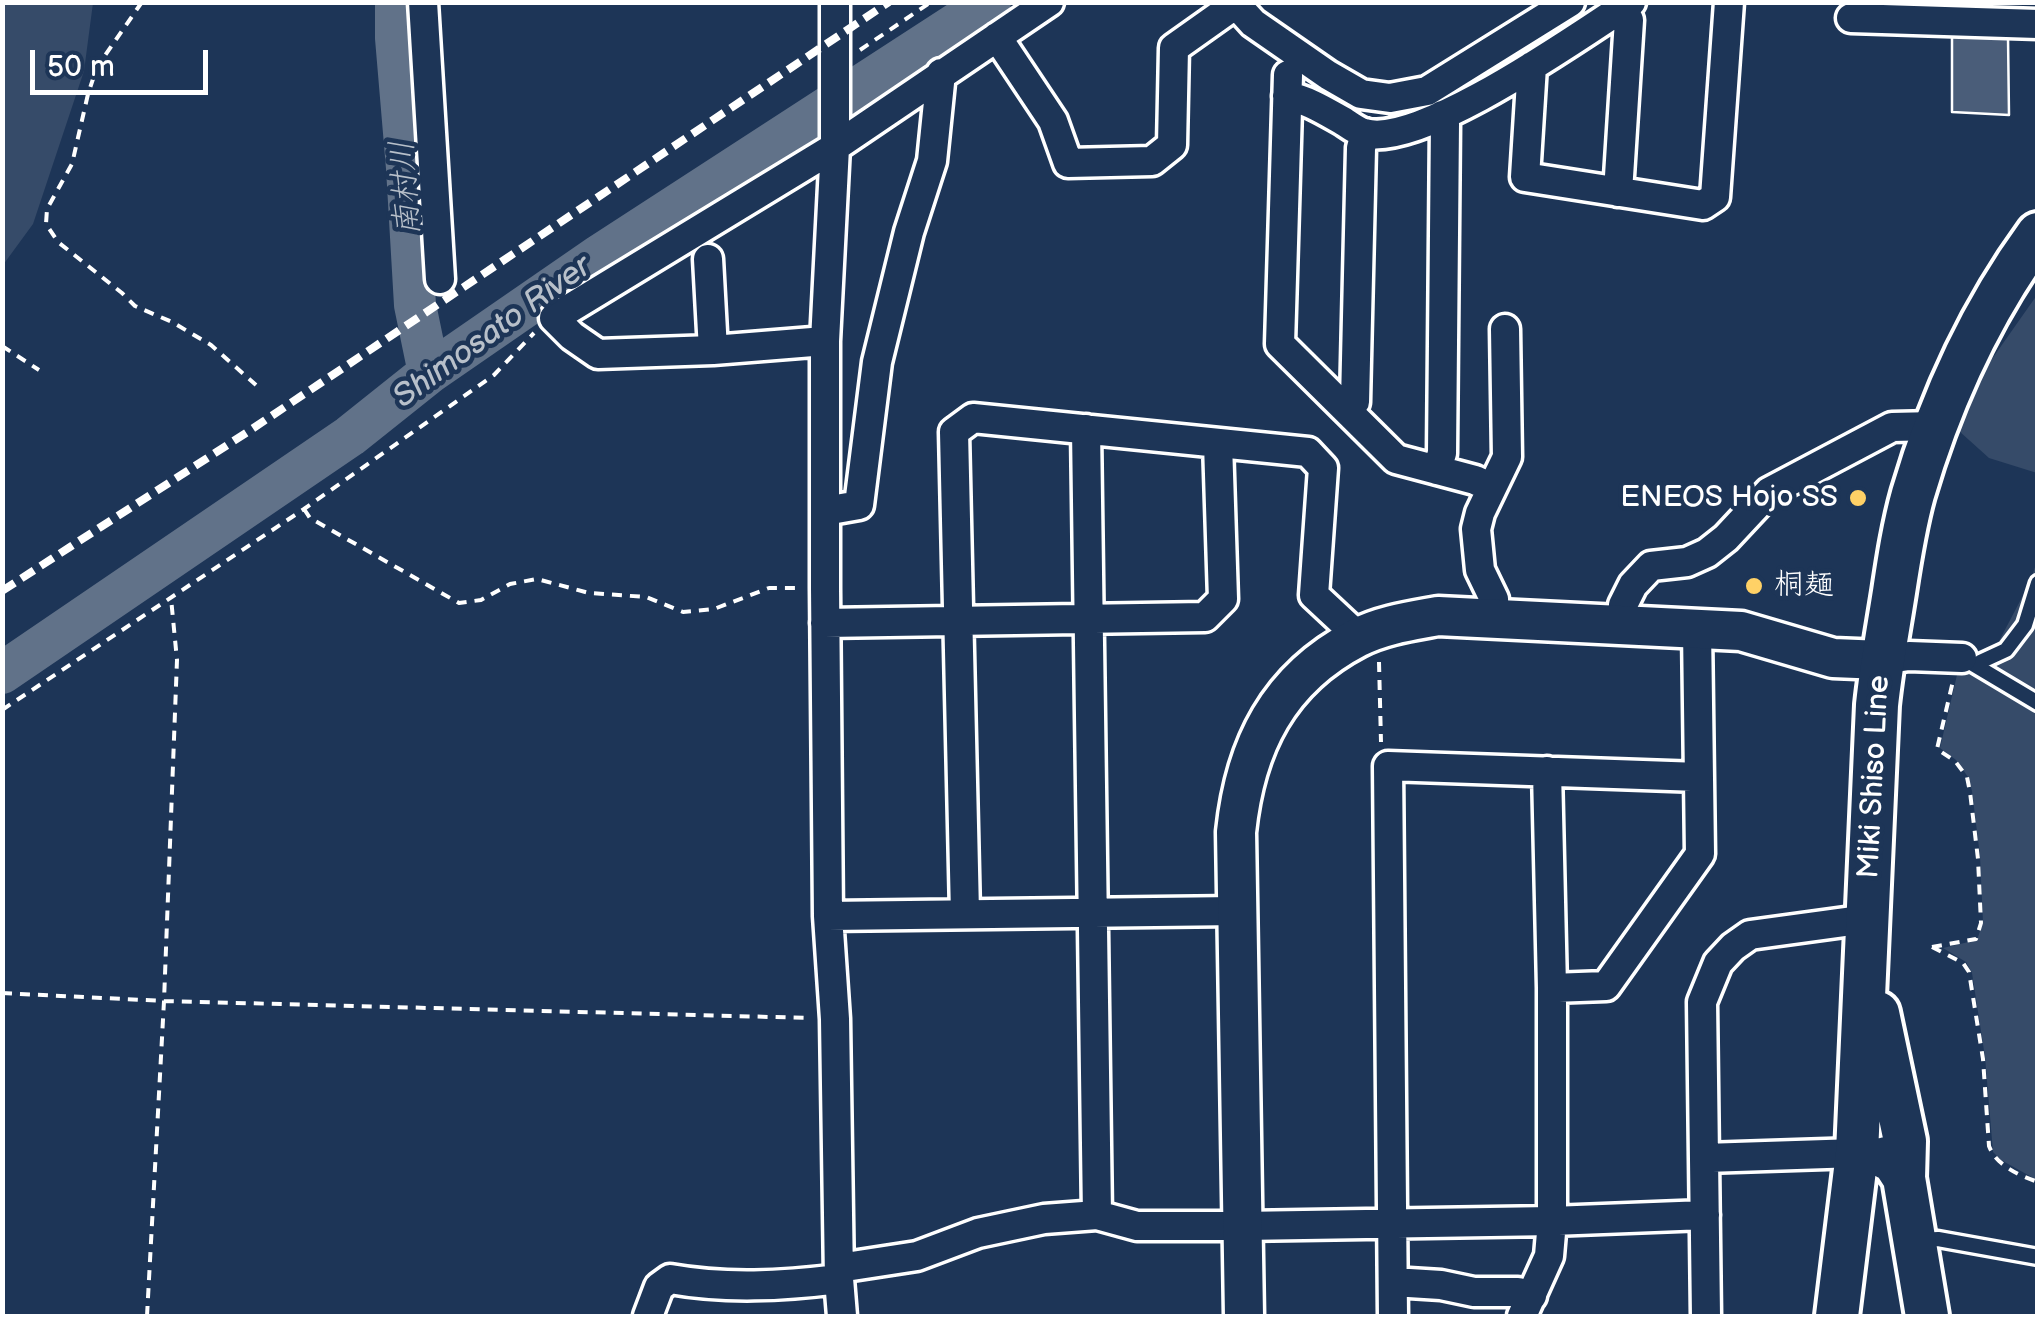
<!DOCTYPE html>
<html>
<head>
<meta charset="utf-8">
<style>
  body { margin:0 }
  #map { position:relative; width:2040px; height:1319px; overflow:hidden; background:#1d3557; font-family:"Balsamiq Sans",sans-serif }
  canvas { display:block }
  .frame { position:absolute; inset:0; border:5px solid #fff; pointer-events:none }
  .scale { position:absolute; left:30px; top:50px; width:178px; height:45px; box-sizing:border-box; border:5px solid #fff; border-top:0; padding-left:12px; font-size:30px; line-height:35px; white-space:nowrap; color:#fff; -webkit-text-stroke:8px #1d3557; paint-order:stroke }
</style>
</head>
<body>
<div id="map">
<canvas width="2040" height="1319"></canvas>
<div class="frame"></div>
<div class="scale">50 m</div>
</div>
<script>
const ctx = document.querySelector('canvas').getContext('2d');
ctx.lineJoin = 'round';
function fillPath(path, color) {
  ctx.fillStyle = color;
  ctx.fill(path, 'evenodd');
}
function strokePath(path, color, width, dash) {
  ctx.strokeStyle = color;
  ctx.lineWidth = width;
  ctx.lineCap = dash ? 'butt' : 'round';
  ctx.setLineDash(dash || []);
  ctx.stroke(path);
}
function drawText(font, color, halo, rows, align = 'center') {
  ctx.font = font + ' "Balsamiq Sans","Klee One",sans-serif';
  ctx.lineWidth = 9;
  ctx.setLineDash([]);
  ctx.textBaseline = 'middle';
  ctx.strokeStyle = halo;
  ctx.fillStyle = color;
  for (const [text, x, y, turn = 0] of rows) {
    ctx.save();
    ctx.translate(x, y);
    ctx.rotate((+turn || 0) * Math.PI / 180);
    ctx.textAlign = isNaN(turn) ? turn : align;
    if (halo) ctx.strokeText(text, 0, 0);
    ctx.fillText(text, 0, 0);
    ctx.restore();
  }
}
const green = new Path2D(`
  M3,2l90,1 -9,68 -51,153 -30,41z
  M2037,295v178l-48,-15 -30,-27 21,-55z
  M2037,561v619l-36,-20 -8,-8 -8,-95 -13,-84 -6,-11 -23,-14 34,-8 6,-18 -3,-66 -8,-65 -4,-14 -12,-17 -16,-12 20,-86 30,15 4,-9 3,-23 33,-63z`);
const river = new Path2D(`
  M396,2v36l11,130 8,137 14,68
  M2,673l348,-237 79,-63 171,-118 390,-253`);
const building = new Path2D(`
  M1952,35l56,1 1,79 -57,-3z`);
const path = new Path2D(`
  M142,2l-45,65 -9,27 -16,70 -25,45 -1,15 12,18 64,51 13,13 37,16 39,23 45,40
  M860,50l71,-48
  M2,346l37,24
  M304,509l6,9 149,85 22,-3 29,-16 27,-5 52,14 57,4 37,15 31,-3 55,-21h29
  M1379,662l2,80
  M2,710l302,-201 190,-134 40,-42
  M1932,947l44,-8 5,-16 -3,-64 -8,-67 -3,-15 -12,-16 -18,-12 16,-68
  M1932,947l31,16 6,9 14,87 6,87c7,19 29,29 49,36
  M2,993l162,8 646,17
  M147,1316l17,-315 13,-341 -6,-62`);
const lane = new Path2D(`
  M1971,663l67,40
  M1979,667l1,-5 26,-12 19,-25 13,-42
  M1920,1240l18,-1 100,18`);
const street = new Path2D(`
  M423,2l17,277
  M835,2v145l-10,194v247l3,328 7,103 4,260 3,37
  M1234,2l19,21 75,52 33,19 29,4 37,-7 143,-89
  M1851,18l187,6
  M997,37l56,84 15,42 84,-2 20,-16 2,-97 62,-44
  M1532,66l-7,111 178,28 12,-8 14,-195
  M1288,75l-8,269 116,115 79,21 17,8
  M1287,96c21,4 38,15 56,25 6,4 14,10 21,12 56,16 216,-98 267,-131
  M1618,192l11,-172 -6,-13
  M708,259l5,91
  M825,341l-112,9 -115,4 -26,-18 -18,-18 281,-171 214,-145
  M1348,411l7,-9 6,-254 4,-15
  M1086,429l11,786
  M1437,470l5,-17 3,-330 -3,-8
  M825,511l34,-6 18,-143 32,-130 23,-71 9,-88
  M1495,619l-1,-20 -14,-29 -4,-41 4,-16 27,-56 -2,-128
  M825,623l380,-6 18,-18 -5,-156
  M1621,625l2,-20 10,-20 18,-19 36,-4 20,-9 19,-15 43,-46 123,-65 43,-1
  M1882,660l27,-4 53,2
  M965,913l-11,-481 19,-14 335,34 15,16 -9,127 45,42
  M828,916l409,-5
  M1552,988l54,-2 94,-132 -3,-225
  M1705,1158l152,-5
  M839,1268l78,-12 61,-23 66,-14 53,-4 40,11h105l310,-5 153,-6
  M1393,1282l48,3 33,7h44l14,4
  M648,1316l11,-29 11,-8c56,10 112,7 169,0
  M1393,1316l-5,-550 311,11
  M1522,1316l27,-60 3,-35v-233l-5,-217
  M1706,1316l-4,-314 16,-39 15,-16 17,-12 117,-16`);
const secondary = new Path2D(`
  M1244,1316l-8,-484c9,-86 42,-153 121,-194 25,-13 54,-17 81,-22l303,15 92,27 49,2`);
const primary = new Path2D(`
  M1878,1013l27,128 -1,37
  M1886,1158l7,3 11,17 23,138
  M1837,1316l20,-163 20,-448c4,-38 11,-75 17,-113 5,-33 10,-66 19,-98 27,-92 68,-182 125,-260`);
const rail = new Path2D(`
  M2,591l247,-160 640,-429`);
const markers = [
  [1858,498,10,"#ffd166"],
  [1754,586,10,"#ffd166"]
];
const poiNames = [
  ["ENEOS Hojo SS",1838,498],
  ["桐麺",1774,586,"left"]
];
const streetNames = [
  ["Miki Shiso Line",1875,777,-87]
];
const waterNames = [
  ["南村川",407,188,-94],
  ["Shimosato River",493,333,-36]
];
fillPath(green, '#364b69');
strokePath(river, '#617289', 42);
fillPath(building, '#4a5d79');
strokePath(building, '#fff', 2.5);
strokePath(lane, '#fff', 21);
strokePath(street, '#fff', 35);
strokePath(secondary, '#fff', 45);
strokePath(primary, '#fff', 50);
strokePath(path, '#fff', 4, [10, 8]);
strokePath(lane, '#1d3557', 14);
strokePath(street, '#1d3557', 28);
strokePath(secondary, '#1d3557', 38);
strokePath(primary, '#1d3557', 42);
strokePath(rail, '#fff', 8, [15, 8]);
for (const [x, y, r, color] of markers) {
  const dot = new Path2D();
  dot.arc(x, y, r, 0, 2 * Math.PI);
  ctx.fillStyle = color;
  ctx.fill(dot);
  strokePath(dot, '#1d3557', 4);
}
drawText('30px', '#fff', '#1d3557', poiNames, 'right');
drawText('30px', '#fff', '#1d3557', streetNames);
drawText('italic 32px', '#b8c0ca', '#1d3557', waterNames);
</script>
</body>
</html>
